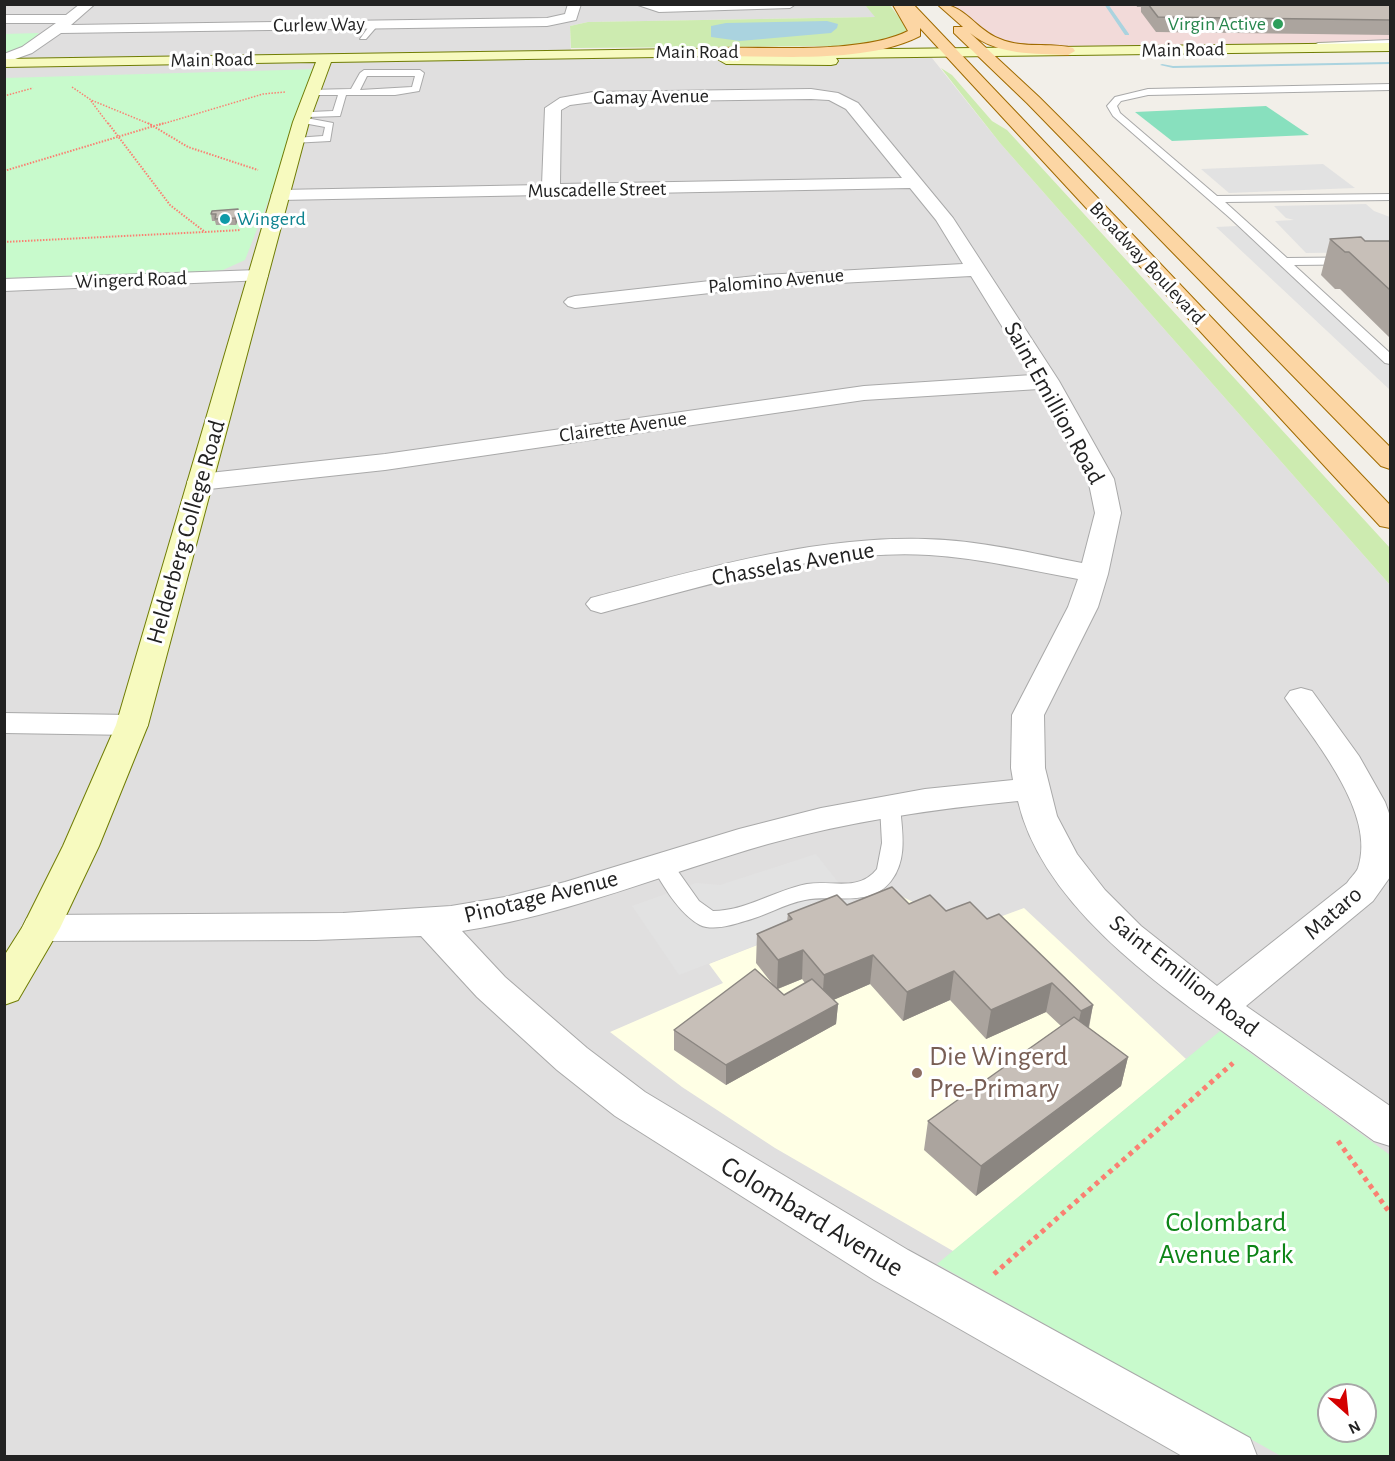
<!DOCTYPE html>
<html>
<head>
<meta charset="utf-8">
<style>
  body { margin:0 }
  #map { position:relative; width:1395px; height:1461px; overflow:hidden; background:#f2efe9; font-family:"Alegreya Sans",sans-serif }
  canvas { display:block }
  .frame { position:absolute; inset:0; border:6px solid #222; pointer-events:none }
  .north { position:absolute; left:1317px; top:1383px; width:60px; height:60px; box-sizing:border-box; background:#fff; border:2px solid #a7a7a7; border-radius:50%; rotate:153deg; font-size:16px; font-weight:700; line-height:24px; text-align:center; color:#222 }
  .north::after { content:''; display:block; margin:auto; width:21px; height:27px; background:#d40000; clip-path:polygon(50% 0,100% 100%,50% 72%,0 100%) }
</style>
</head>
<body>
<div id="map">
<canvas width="1395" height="1461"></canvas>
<div class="frame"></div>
<div class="north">N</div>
</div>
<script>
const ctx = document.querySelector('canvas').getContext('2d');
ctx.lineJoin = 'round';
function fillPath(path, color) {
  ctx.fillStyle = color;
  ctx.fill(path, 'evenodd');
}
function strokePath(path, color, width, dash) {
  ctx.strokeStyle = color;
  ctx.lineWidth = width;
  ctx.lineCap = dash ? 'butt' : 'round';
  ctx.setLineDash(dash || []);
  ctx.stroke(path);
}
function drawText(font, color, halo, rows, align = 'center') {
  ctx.font = font + ' "Alegreya Sans",sans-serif';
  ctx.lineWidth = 6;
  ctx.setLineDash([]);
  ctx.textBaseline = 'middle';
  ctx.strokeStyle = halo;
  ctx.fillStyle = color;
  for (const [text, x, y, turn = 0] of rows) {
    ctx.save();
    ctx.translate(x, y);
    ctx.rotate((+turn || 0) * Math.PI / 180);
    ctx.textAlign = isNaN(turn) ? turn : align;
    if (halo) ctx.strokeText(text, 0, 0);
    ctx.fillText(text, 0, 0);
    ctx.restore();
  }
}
const residential = new Path2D(`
  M5,4l860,1 11,12 -288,5 -18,4 1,31 361,1 68,85 390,442v871h-1385zM1329,1395h36v36h-36z`);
const commercial = new Path2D(`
  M944,5h446v42l-348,3 -56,-13z`);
const education = new Path2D(`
  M893,892l74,37 57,-21 162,151 -233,192 -178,-103 -93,-61 -72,-55 113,-49 -14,-19z`);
const grass = new Path2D(`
  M889,4l18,24 -2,6 -14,7 -49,5 -271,2 -1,-22 18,-4 287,-5 -10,-12z
  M941,68l11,7 40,46 15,9 22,24 361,394v37l-390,-442z`);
const park = new Path2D(`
  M39,33l-20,19 -14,3 -1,-21z
  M320,69l-75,191 -22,10 -15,2 -203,6 -1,-200z
  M1220,1031l170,124v301h-109l-344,-192zM1329,1395h36v36h-36z`);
const pitch = new Path2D(`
  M1266,106l43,29 -137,6 -37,-29z`);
const parking = new Path2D(`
  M1323,164l32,24 -126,5 -28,-24z
  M1366,204l8,7 16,6v35l-84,1 -31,-32 19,-1 -8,-2 -12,-12z
  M1237,226l153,139v25l-174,-163z
  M816,854l41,52 -178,69 -47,-69 64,-23 24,2z`);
const water = new Path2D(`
  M827,21l11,3 -1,4 -6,5 -91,8 -29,-4v-11l15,-3z`);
const stream = new Path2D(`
  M1108,4l21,30v1h-4l-21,-31z
  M1390,62v2l-217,4 -13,-3 2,-1 11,2z`);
const pathFar2 = new Path2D(`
  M72,87l19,13 61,25
  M4,96l29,-8
  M91,101l18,24
  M159,125l104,-31 22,-2`);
const pathFar1 = new Path2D(`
  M108,123l62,82 35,27 36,-2
  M148,123l40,24 70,23
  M4,171l160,-48
  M4,242l200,-10`);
const path = new Path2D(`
  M1338,1141l52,72
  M994,1274l239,-211`);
const lane = new Path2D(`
  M372,22l7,2 -13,15h-6z
  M1390,40v4l-72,3 -4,-2 4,-2z
  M364,70h56l4,3 -5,18 -24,4h-49l-6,21 -32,1 -2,-2 5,-3 22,-1 5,-16h-26l-5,-3 2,-2 42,-1 9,-16zM367,76h48l-3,11 -52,3z
  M1390,84v6l-242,5 -27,6 -4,5 3,7 97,83 173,-2v6l-165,2 62,56 103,-1v7l-96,1 96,88v11l-5,-1 -155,-145 -117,-102 -6,-10 8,-9 33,-8z
  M301,117l32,6 -3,18 -38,2v-4l3,-1 28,-2 2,-9 -27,-5 -2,-2z
  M890,799l7,2 3,5c2,25 8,53 -9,75 -21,27 -57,13 -86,19 -21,4 -40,16 -60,21 -13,4 -32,10 -45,4 -21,-11 -37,-40 -49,-60l3,-5 8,-2 8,2 29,41 14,10c33,0 62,-21 94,-27 25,-4 52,8 70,-15l5,-26 -2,-37 3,-5z`);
const street = new Path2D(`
  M80,4h15l-24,21 476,-7 18,-4 3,-10h13l-5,16 -29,6 -486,7 -29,20 -28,10v-9l18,-7 34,-24h-52v-8h62z
  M635,4h161l-6,4 -131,4z
  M811,89l27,4 20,10 95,115 106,163 55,98 7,34 -13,61 -10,33 -54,108 1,53 12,48 20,38 28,36 36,36 76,60 130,-103c3,-5 9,-10 11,-15 19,-54 -44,-128 -73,-170l5,-7 11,-3 11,3 47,65 26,46 5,14v61l-17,24 -127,105 144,100v40l-16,-5c-41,-30 -83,-60 -125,-91 -84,-60 -206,-142 -231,-249 -84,8 -168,20 -250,43 -102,29 -201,71 -306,87l43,46 82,71 58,44 263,158 342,188 7,18h-75l-308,-176 -259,-164 -58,-46 -80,-73 -56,-61 -105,4 -275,1 -14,-3 -5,-10 5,-10 14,-3 302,-2 108,-7 54,-9 60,-15 174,-53 82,-21 104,-19 88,-9 -2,-12 1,-53 56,-108 10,-28c-49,-9 -99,-21 -149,-24 -111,-6 -222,31 -328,58l-10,-3 -5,-6 5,-6c109,-28 220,-62 334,-59 53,1 106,14 157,24l13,-50 -7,-34 -49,-90 -175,11 -479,70 -185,20 -9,-2 -4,-6 4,-6 9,-2 185,-20 479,-68 168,-11 -61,-99 -207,11 -189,21 -7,-2 -4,-4 4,-4 7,-2 189,-21 199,-11 -27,-44 -26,-32 -630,12 -9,-5 9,-5 262,-5 3,-77 15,-10 33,-6zM811,99l18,1 17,9 56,69 -342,6 1,-74 9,-5 23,-3z
  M258,270l7,2 3,4 -3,4 -261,11v-12z
  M4,713l128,2 12,3 4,7 -4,7 -12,3 -128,-2z`);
const secondary = new Path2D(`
  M1390,43v8l-554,7 2,3 -2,3 -5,1 -105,-1 -7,-4 4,-4 -392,6 -22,60 -161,603 -49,121 -39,82 -42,72 -14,5v-49l19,-30 40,-80 53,-121 177,-603 23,-60 -312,5v-8l746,-11 7,4 -5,4h49l1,-5 5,-1z`);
const primary = new Path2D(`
  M913,4l477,501v23l-10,-2 -460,-498v8c-57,29 -146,19 -209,20l-7,-4 7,-4c55,-2 149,7 197,-17l-15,-26z
  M937,4c29,0 37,25 63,35 23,10 49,3 73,9l2,3 -7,4c-34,-2 -70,1 -98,-22l69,64 351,350v22l-9,-3 -354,-363 -73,-70v-6h9z`);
const wall = new Path2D(`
  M1136,4h254v31l-234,-3 -15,-20v-5h-4z
  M238,209l1,7 -3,9h-20l-1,-4h-3l-1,-7z
  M1330,239l35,2h25v97l-50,-49h-5l-14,-14z
  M909,904l78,15 106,86 -4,23 39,29 -7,29 -145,110 -52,-46 4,-29 93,-55 2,-13 38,-27 -15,-14 -60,27 -36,-39 -47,21 -33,-37 -37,16 5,4 -2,20 -110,61 -52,-35v-20l100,-44 -18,-23 1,-29 30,-13 1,-7 59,-9zM802,979l3,4 -21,12 -6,-6z`);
const shadedWall = new Path2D(`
  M238,209l1,7 -3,9 -1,-7z
  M803,950l-1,29 -25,10 1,-29z
  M873,955l-3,29 -48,21 2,-30z
  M954,971l-4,29 -47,21 4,-29z
  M1052,983l-6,29 -60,27 5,-29z
  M838,1004l-2,20 -110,61v-20z
  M1093,1005l-6,29 -12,6 6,-29z
  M1128,1057l-7,29 -145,110 5,-30z`);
const building = new Path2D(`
  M1148,4h242v16l-232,-3z
  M238,209l-3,9 -20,1 1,-5h-5l1,-3z
  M1361,237l4,4h25v49l-41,-38h-4l-15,-13z
  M892,887l17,17 21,-9 16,16 24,-9 17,17 12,-5 94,91 -12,6 -29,-28 -61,27 -37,-39 -47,21 -34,-37 -49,20 -21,-25 -25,10 -21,-26 35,-15 -4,-5 49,-19 10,10z
  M755,969l29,26 28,-16 26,25 -112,61 -52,-35z
  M1074,1017l54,40 -147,109 -53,-45 86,-61 9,8 10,-7 -10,-8z`);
const markers = [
  [1278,24,6,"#2e9e5b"],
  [225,219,6,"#0f9aa8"],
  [917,1073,6,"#8d6e63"]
];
const farLeisurenames = [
  ["Virgin Active",1266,24]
];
const farStreetnames = [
  ["Curlew Way",319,25,-1],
  ["Main Road",1183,50,-1],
  ["Main Road",697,52],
  ["Main Road",212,60,-1],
  ["Gamay Avenue",651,97,-1],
  ["Muscadelle Street",597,190,-1],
  ["Broadway Boulevard",1147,263,47],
  ["Wingerd Road",131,280,-2],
  ["Palomino Avenue",776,281,-5],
  ["Clairette Avenue",623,427,-8]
];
const farCulturenames = [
  ["Wingerd",237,219]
];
const streetNames = [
  ["Saint Emillion Road",1054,403,61],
  ["Helderberg College Road",186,532,-74],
  ["Chasselas Avenue",793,564,-10],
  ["Pinotage Avenue",541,897,-14],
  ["Mataro",1333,913,-41],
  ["Saint Emillion Road",1184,976,38]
];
const nearEducationnames = [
  ["Die Wingerd",929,1057],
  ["Pre-Primary",929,1089]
];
const nearStreetnames = [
  ["Colombard Avenue",812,1217,31]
];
const nearParknames = [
  ["Colombard",1226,1223],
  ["Avenue Park",1226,1255]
];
fillPath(residential, '#e0dfdf');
fillPath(commercial, '#f2dad9');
fillPath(education, '#ffffe5');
fillPath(grass, '#cdebb0');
fillPath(park, '#c8facc');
fillPath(pitch, '#88e0be');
fillPath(parking, '#e2e2e2');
fillPath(water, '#aad3df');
fillPath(stream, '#aad3df');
strokePath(lane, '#a9a9a9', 2);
strokePath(street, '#a9a9a9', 2);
strokePath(secondary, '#707d05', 2);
strokePath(primary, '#a06b00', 2);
strokePath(pathFar2, '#fa8072', 1.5, [1.5, 1.5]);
strokePath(pathFar1, '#fa8072', 2, [1.5, 1.5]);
strokePath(path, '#fa8072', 5, [4.5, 4.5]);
fillPath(lane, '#fff');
fillPath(street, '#fff');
fillPath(secondary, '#f7fabf');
fillPath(primary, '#fcd6a4');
fillPath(wall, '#aba49e');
fillPath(shadedWall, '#8b8681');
fillPath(building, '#c7bfb8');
strokePath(building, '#8b8681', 1.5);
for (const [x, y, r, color] of markers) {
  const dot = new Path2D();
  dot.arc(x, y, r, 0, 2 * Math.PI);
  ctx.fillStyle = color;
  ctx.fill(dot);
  strokePath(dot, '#fff', 2);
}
drawText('20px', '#27864d', '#fff', farLeisurenames, 'right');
drawText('20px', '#222', '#fff', farStreetnames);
drawText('20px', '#0d838f', '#fff', farCulturenames, 'left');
drawText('24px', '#222', '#fff', streetNames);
drawText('28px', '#785e54', '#fff', nearEducationnames, 'left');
drawText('28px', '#222', '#fff', nearStreetnames);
drawText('28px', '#0c8416', '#fff', nearParknames);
</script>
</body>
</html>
